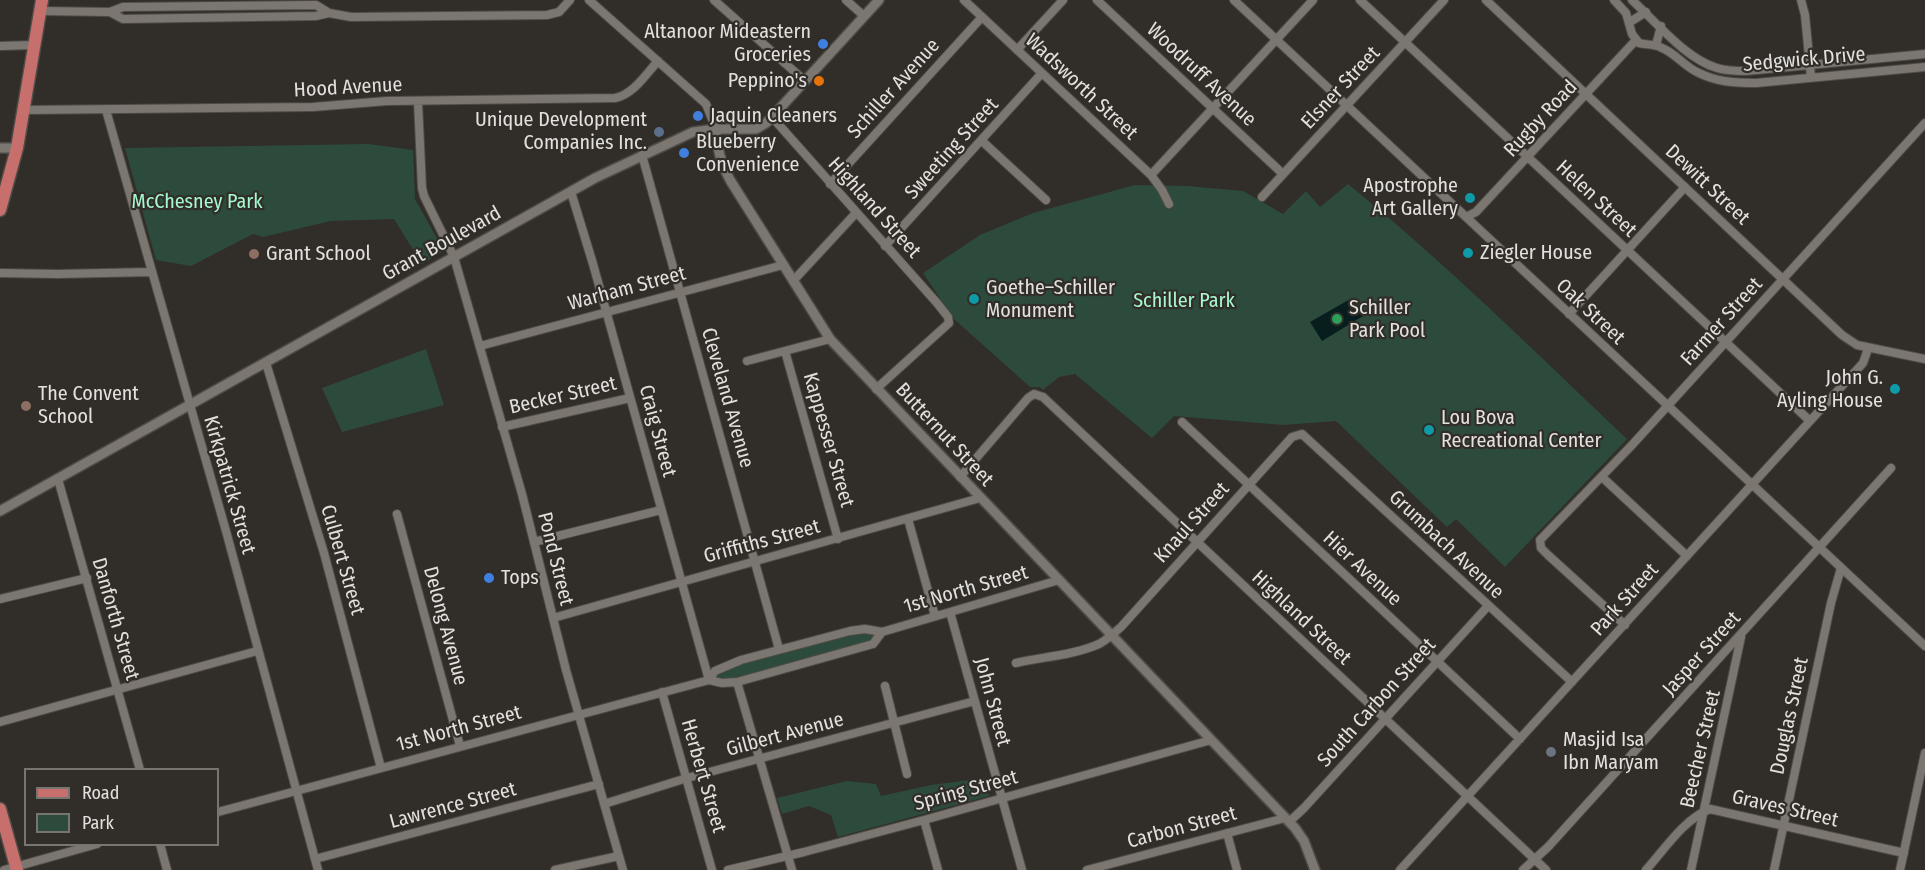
<!DOCTYPE html>
<html>
<head>
<meta charset="utf-8">
<style>
  body { margin:0 }
  #map { position:relative; width:1925px; height:870px; overflow:hidden; background:#312d28; font-family:"Fira Sans Condensed",sans-serif }
  canvas { display:block }
  .legend { position:absolute; left:24px; top:768px; width:195px; height:78px; box-sizing:border-box; background:#312d28; border:2px solid #787570; margin:0; padding:8px 10px; list-style:none; font-size:18px; color:#e3e1dd }
  .legend li { display:flex; align-items:center; gap:12px; height:30px }
  .legend b { width:30px; border:2px solid #787570 }
</style>
</head>
<body>
<div id="map">
<canvas width="1925" height="870"></canvas>
<ul class="legend">
<li><b style="height:8px;background:#c66f6c"></b>Road</li>
<li><b style="height:16px;background:#2d4b3c"></b>Park</li>
</ul>
</div>
<script>
const ctx = document.querySelector('canvas').getContext('2d');
ctx.lineJoin = 'round';
function fillPath(path, color) {
  ctx.fillStyle = color;
  ctx.fill(path, 'evenodd');
}
function strokePath(path, color, width, dash) {
  ctx.strokeStyle = color;
  ctx.lineWidth = width;
  ctx.lineCap = dash ? 'butt' : 'round';
  ctx.setLineDash(dash || []);
  ctx.stroke(path);
}
function drawText(font, color, halo, rows, align = 'center') {
  ctx.font = font + ' "Fira Sans Condensed",sans-serif';
  ctx.lineWidth = 4.5;
  ctx.setLineDash([]);
  ctx.textBaseline = 'middle';
  ctx.strokeStyle = halo;
  ctx.fillStyle = color;
  for (const [text, x, y, turn = 0] of rows) {
    ctx.save();
    ctx.translate(x, y);
    ctx.rotate((+turn || 0) * Math.PI / 180);
    ctx.textAlign = isNaN(turn) ? turn : align;
    if (halo) ctx.strokeText(text, 0, 0);
    ctx.fillText(text, 0, 0);
    ctx.restore();
  }
}
const green = new Path2D(`
  M368,144l45,6 2,49 29,52 -22,13 -28,-45 -63,2 -68,16 -10,-3 -62,32 -35,-6 -31,-112z
  M1348,184c98,79 187,168 279,255l-122,128 -49,-48 -9,8 -111,-106 -53,4 -109,-9 -22,22 -77,-64 -16,3 -16,13 -3,-3h-10l-76,-68 -31,-46 57,-38 53,-22 102,-28 52,1 56,5 40,23 23,-23 14,16z
  M426,349l18,56 -102,27 -20,-44z
  M859,632h11l4,4 -2,4 -135,38 -19,1 -2,-2v-2l14,-9 102,-28z
  M986,778l3,18 -151,41 -7,-22 -22,-9 -27,8 -5,-16 70,-17 29,3 5,12 50,-11z`);
const water = new Path2D(`
  M1352,298l11,18 -41,25 -12,-19z`);
const minor = new Path2D(`
  M589,0l117,104 10,25
  M714,0l91,81
  M846,0l18,16
  M964,0l187,175 11,15 7,14
  M1097,0l186,174
  M1234,0l691,646
  M1360,0l450,421
  M1486,0l356,335 15,10 68,14
  M1614,0l12,13 6,21 7,9c8,2 16,1 23,5 13,5 22,18 35,24 19,10 38,11 59,11l169,-16
  M1632,0c24,22 54,59 85,68 10,3 19,3 29,3l179,-17
  M1801,0l4,15 6,62
  M40,11l70,1 13,-5 193,-2 13,8 22,4 196,-2 12,-3 11,-12
  M110,12l13,7 193,-3 13,-3
  M1630,22l16,-10
  M1656,45l5,-19
  M0,46l34,-1
  M1017,50l46,-50
  M418,102l4,86 2,8 30,61 68,237 44,176 57,200
  M24,110l289,-3 74,-6 228,-3c18,-3 31,-24 43,-37
  M106,110l120,421 92,339
  M772,117l165,186 11,14 1,6 -73,66
  M982,141l64,59
  M642,155l137,494
  M1151,175l162,-175
  M830,184l152,-167
  M571,192l22,72 116,416
  M1262,197l182,-197
  M1466,217l10,-5 160,-172
  M885,246l157,-173
  M0,273l57,1 94,-2
  M793,281l63,-68
  M1569,314l116,-127
  M480,346l303,-81
  M785,351l53,188
  M747,361l83,-22
  M266,363l58,190 57,215
  M1182,422l338,317
  M502,427l128,-29
  M960,477l68,-79 6,-4 9,3 503,473
  M1602,477l85,79
  M58,479l82,291
  M397,514l63,232
  M908,519l27,97
  M534,542l127,-32
  M0,599l87,-21
  M950,612l72,258
  M553,618l427,-120
  M1625,625l-77,-70 -7,-7 -1,-8 92,-95 293,-322
  M1016,663c26,-6 58,-8 83,-19 8,-4 15,-11 22,-17l171,-190 10,-3 270,248
  M709,680l6,-9 26,-11 109,-29 15,-2 17,3 177,-52
  M737,682l55,188
  M885,686l22,88
  M662,692l50,178
  M0,722l257,-71
  M604,804l83,-26 288,-77
  M218,812l491,-132 13,3 15,-1 136,-38 9,-12
  M924,820l14,50
  M1289,822l15,-14 184,-202
  M1227,833l10,37
  M160,844l7,26
  M315,859l284,-75
  M4,870l93,-26
  M555,870l64,-14
  M728,870l76,-18 120,-32 287,-80
  M1087,870l198,-52
  M1400,870l463,-507 5,-14
  M1523,870l25,-23 343,-379
  M1646,870c18,-20 38,-51 64,-61l194,44
  M1691,870l50,-233
  M1774,870l57,-267 10,-35
  M1900,870l25,-117`);
const tertiary = new Path2D(`
  M716,129c1,20 5,34 14,51l100,159 465,489 9,13 11,29
  M0,148h17
  M0,511l595,-333 98,-46 23,-3h40l10,-6 6,-6 107,-117`);
const primary = new Path2D(`
  M0,210l17,-62 25,-148
  M0,809l17,61`);
const markers = [
  [823,44,6,"#3f7fe0"],
  [819,81,6,"#e8710a"],
  [698,116,6,"#3f7fe0"],
  [659,132,6,"#5c6f8a"],
  [684,153,6,"#3f7fe0"],
  [1470,198,6,"#0f9aa8"],
  [1468,253,6,"#0f9aa8"],
  [254,254,6,"#8d6e63"],
  [974,299,6,"#0f9aa8"],
  [1337,319,6,"#2e9e5b"],
  [1895,389,6,"#0f9aa8"],
  [26,406,6,"#8d6e63"],
  [1429,430,6,"#0f9aa8"],
  [489,578,6,"#3f7fe0"],
  [1551,752,6,"#6b7280"]
];
const poiNames = [
  ["Altanoor Mideastern",811,32,"right"],
  ["Groceries",811,55,"right"],
  ["Peppino's",807,81,"right"],
  ["Jaquin Cleaners",710,116],
  ["Unique Development",647,120,"right"],
  ["Companies Inc.",647,143,"right"],
  ["Blueberry",696,142],
  ["Convenience",696,165],
  ["Apostrophe",1458,186,"right"],
  ["Art Gallery",1458,209,"right"],
  ["Ziegler House",1480,253],
  ["Grant School",266,254],
  ["Goethe–Schiller",986,288],
  ["Monument",986,311],
  ["Schiller",1349,308],
  ["Park Pool",1349,331],
  ["John G.",1883,378,"right"],
  ["Ayling House",1883,401,"right"],
  ["The Convent",38,394],
  ["School",38,417],
  ["Lou Bova",1441,418],
  ["Recreational Center",1441,441],
  ["Tops",501,578],
  ["Masjid Isa",1563,740],
  ["Ibn Maryam",1563,763]
];
const streetNames = [
  ["Sedgwick Drive",1804,60,-5],
  ["Woodruff Avenue",1201,75,43],
  ["Wadsworth Street",1081,87,43],
  ["Hood Avenue",348,88,-3],
  ["Elsner Street",1341,88,-47],
  ["Schiller Avenue",894,89,-48],
  ["Rugby Road",1541,119,-47],
  ["Sweeting Street",952,149,-48],
  ["Dewitt Street",1707,185,43],
  ["Helen Street",1596,199,43],
  ["Highland Street",874,208,48],
  ["Grant Boulevard",442,244,-29],
  ["Warham Street",627,289,-15],
  ["Oak Street",1590,312,43],
  ["Farmer Street",1722,322,-48],
  ["Becker Street",563,396,-13],
  ["Cleveland Avenue",727,398,74],
  ["Craig Street",657,431,75],
  ["Butternut Street",944,435,47],
  ["Kappesser Street",828,440,74],
  ["Kirkpatrick Street",229,485,74],
  ["Knaul Street",1192,523,-48],
  ["Griffiths Street",762,542,-15],
  ["Grumbach Avenue",1446,545,43],
  ["Pond Street",555,559,76],
  ["Culbert Street",342,560,74],
  ["Hier Avenue",1362,569,43],
  ["1st North Street",966,590,-16],
  ["Park Street",1625,600,-48],
  ["Highland Street",1301,618,43],
  ["Danforth Street",115,619,74],
  ["Delong Avenue",445,626,75],
  ["Jasper Street",1702,654,-48],
  ["John Street",992,702,75],
  ["South Carbon Street",1377,703,-48],
  ["Douglas Street",1790,716,-78],
  ["1st North Street",459,729,-15],
  ["Gilbert Avenue",785,735,-15],
  ["Beecher Street",1701,749,-77],
  ["Herbert Street",703,776,74],
  ["Spring Street",966,791,-15],
  ["Lawrence Street",453,806,-15],
  ["Graves Street",1785,809,13],
  ["Carbon Street",1182,828,-15]
];
const parkNames = [
  ["McChesney Park",197,202],
  ["Schiller Park",1184,301]
];
fillPath(green, '#2d4b3c');
fillPath(water, '#071d1e');
strokePath(minor, '#4e4b46', 10);
strokePath(tertiary, '#4e4b46', 12);
strokePath(primary, '#4e4b46', 15);
strokePath(minor, '#7b7770', 8);
strokePath(tertiary, '#7b7770', 9);
strokePath(primary, '#c66f6c', 12);
for (const [x, y, r, color] of markers) {
  const dot = new Path2D();
  dot.arc(x, y, r, 0, 2 * Math.PI);
  ctx.fillStyle = color;
  ctx.fill(dot);
  strokePath(dot, '#312d28', 2);
}
drawText('20px', '#e3e1dd', '#312d28', poiNames, 'left');
drawText('20px', '#e3e1dd', '#312d28', streetNames);
drawText('20px', '#a5f9ce', '#312d28', parkNames);
</script>
</body>
</html>
